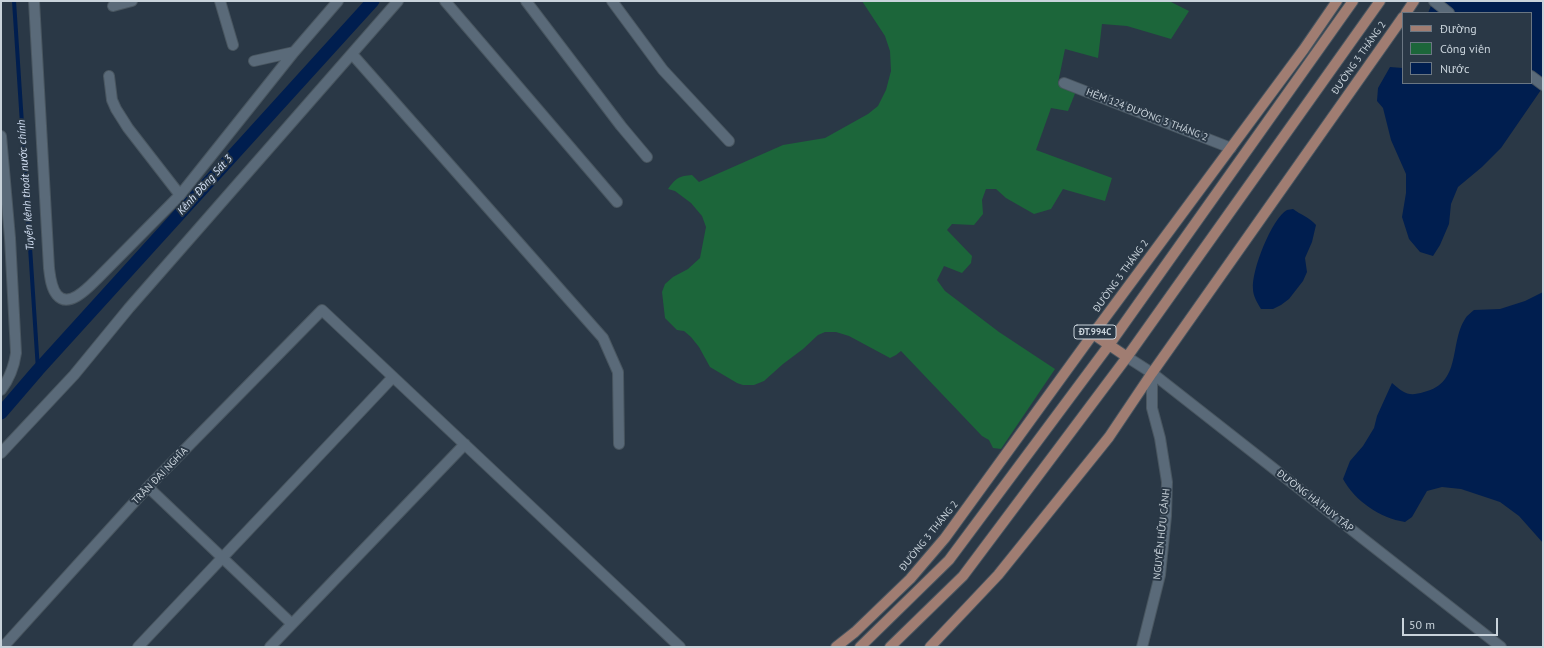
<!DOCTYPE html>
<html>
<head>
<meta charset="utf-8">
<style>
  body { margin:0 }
  #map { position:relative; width:1544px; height:648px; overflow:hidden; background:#2a3846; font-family:"PT Sans",sans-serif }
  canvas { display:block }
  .frame { position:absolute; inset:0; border:2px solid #c9d3db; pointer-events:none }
  .legend { position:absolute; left:1402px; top:12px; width:130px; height:72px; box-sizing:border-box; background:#2a3846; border:1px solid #6a7682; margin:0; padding:5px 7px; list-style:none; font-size:12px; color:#c9d3db }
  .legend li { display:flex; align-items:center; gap:8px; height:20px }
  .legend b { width:20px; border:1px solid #6a7682 }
  .scale { position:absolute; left:1402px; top:618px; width:96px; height:18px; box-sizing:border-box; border:2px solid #c9d3db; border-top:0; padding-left:5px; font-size:12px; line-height:14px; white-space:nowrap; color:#c9d3db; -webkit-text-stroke:3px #2a3846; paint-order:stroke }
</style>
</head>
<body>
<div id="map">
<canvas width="1544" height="648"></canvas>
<div class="frame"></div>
<ul class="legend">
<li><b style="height:5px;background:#a07d72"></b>Đường</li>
<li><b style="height:11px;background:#1c663a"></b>Công viên</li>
<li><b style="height:11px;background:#001e4f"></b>Nước</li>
</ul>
<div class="scale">50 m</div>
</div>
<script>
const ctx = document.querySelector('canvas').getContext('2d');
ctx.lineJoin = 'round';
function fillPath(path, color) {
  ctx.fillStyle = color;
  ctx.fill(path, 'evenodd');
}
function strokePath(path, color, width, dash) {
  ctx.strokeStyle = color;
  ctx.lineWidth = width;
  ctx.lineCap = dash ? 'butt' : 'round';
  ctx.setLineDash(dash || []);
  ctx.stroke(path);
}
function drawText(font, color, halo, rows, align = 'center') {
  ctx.font = font + ' "PT Sans",sans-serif';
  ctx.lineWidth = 4;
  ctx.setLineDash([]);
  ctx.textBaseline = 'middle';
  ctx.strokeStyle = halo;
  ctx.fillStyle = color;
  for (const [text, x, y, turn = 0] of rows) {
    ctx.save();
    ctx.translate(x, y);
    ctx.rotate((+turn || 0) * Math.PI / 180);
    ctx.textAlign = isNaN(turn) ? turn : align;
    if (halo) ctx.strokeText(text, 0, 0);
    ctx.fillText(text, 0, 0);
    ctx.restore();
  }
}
const green = new Path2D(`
  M862,1h307l20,10 -18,28 -44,-13 -25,-2 -4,34 -33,-9 -7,34 18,8 -8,20 -17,-3 -15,42 76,28 -7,23 -42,-12 -12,20 -17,5 -28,-16 -10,-9h-10l-4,11 1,14 -9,11 -22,-1 -5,6 25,26 -1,7 -9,10 -18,-7 -7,14 8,11 54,41 56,37 -54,80 -8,-1 -4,-8 -7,-4 -81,-85 -5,4 -6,3 -41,-22 -13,-4h-11l-7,3 -15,14 -20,15 -19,17 -10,4h-11l-6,-2 -27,-16 -11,-20 -8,-10 -7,-6 -7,-1 -12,-12 -3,-26 3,-8 8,-7 15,-8 12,-11 6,-31 -4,-11 -11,-13 -16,-12 -7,-2c8,-11 11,-13 24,-14l7,7 84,-37 42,-7 43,-24 10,-8 8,-16 5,-19 -1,-20 -5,-15z`);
const water = new Path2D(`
  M1433,1h110v86l-42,61 -19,19 -24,20 -7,17 -2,20 -9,21 -7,11 -13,-4 -11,-13 -7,-22 4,-24v-19l-15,-34 -8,-32 -6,-7 1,-13 12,-21 13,1v15h128v-70h-103z
  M1293,209c8,6 16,8 23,16l-4,17 -7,16 2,14 -4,9 -14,18 -8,6 -8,4h-12c-4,-7 -8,-13 -8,-20 -2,-18 19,-71 34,-79 1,0 5,-1 6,-1z
  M1543,292v251l-24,-27 -19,-14 -39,-13 -19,-2 -15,4 -15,26 -7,5c-25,-4 -50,-21 -62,-43l7,-18 13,-15 11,-18 3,-12 15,-33c12,10 16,14 32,9 38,-9 25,-48 41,-73 2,-4 6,-6 9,-9l26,-1 25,-8z`);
const stream = new Path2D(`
  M14,1l24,369`);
const canal = new Path2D(`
  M1,413l37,-43 335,-369`);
const minor = new Path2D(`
  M34,1l15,267c1,8 2,20 8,27 12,14 32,-8 41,-17l82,-83 114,-143 44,-51
  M220,1l13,44
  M445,1l172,201
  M526,1l95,125 26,31
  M612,1l51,69 66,71
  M1434,1l15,12
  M113,6l19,-5
  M352,54l251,284 15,34 1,72
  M254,61l40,-9
  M109,76l3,24 4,9 12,19 52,67
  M1531,76l12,9
  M1064,83l167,65
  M1,136l9,102 6,115c-2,14 -6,25 -15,37
  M1127,357l25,16 349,274
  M1,453l73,-78 55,-67 269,-307
  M148,487l144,137
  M3,647l145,-160 174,-177 358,337
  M138,647l255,-270
  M270,647l195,-203
  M1142,647l18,-72 6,-59 1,-34 -7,-44 -8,-30v-35`);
const major = new Path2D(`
  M1406,13l8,-12
  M1093,334l34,23
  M836,647l19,-15 55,-53 35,-41 148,-204 211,-285 33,-48
  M860,647l89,-87 160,-215 244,-344
  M890,647l73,-71 164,-219 253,-356
  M930,647l68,-72 111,-138 43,-64 251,-356`);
const shields = [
  [1095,332,42]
];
const shieldNames = [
  ["ĐT.994C",1095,332]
];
const streetNames = [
  ["ĐƯỜNG 3 THÁNG 2",1359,58,-55],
  ["HẺM 124 ĐƯỜNG 3 THÁNG 2",1147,115,21],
  ["ĐƯỜNG 3 THÁNG 2",1121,276,-54],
  ["TRẦN ĐẠI NGHĨA",160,476,-46],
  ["ĐƯỜNG HÀ HUY TẬP",1315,501,38],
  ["NGUYỄN HỮU CẢNH",1162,534,-84],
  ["ĐƯỜNG 3 THÁNG 2",929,536,-51]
];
const waterNames = [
  ["Tuyến kênh thoát nước chính",26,185,-94],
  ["Kênh Đồng Sát 3",205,185,-48]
];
fillPath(green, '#1c663a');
fillPath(water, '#001e4f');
strokePath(stream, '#001e4f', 4);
strokePath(canal, '#001e4f', 13);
strokePath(minor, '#495660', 12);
strokePath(major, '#495660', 12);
strokePath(minor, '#5a6a79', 10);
strokePath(major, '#a07d72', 10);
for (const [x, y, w] of shields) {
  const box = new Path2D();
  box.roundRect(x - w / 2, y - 7, w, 14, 3);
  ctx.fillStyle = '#2a3846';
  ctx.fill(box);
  strokePath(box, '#c9d3db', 1);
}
drawText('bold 9px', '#c9d3db', null, shieldNames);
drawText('10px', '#c9d3db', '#2a3846', streetNames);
drawText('italic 11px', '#d5e2f6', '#2a3846', waterNames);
</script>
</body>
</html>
